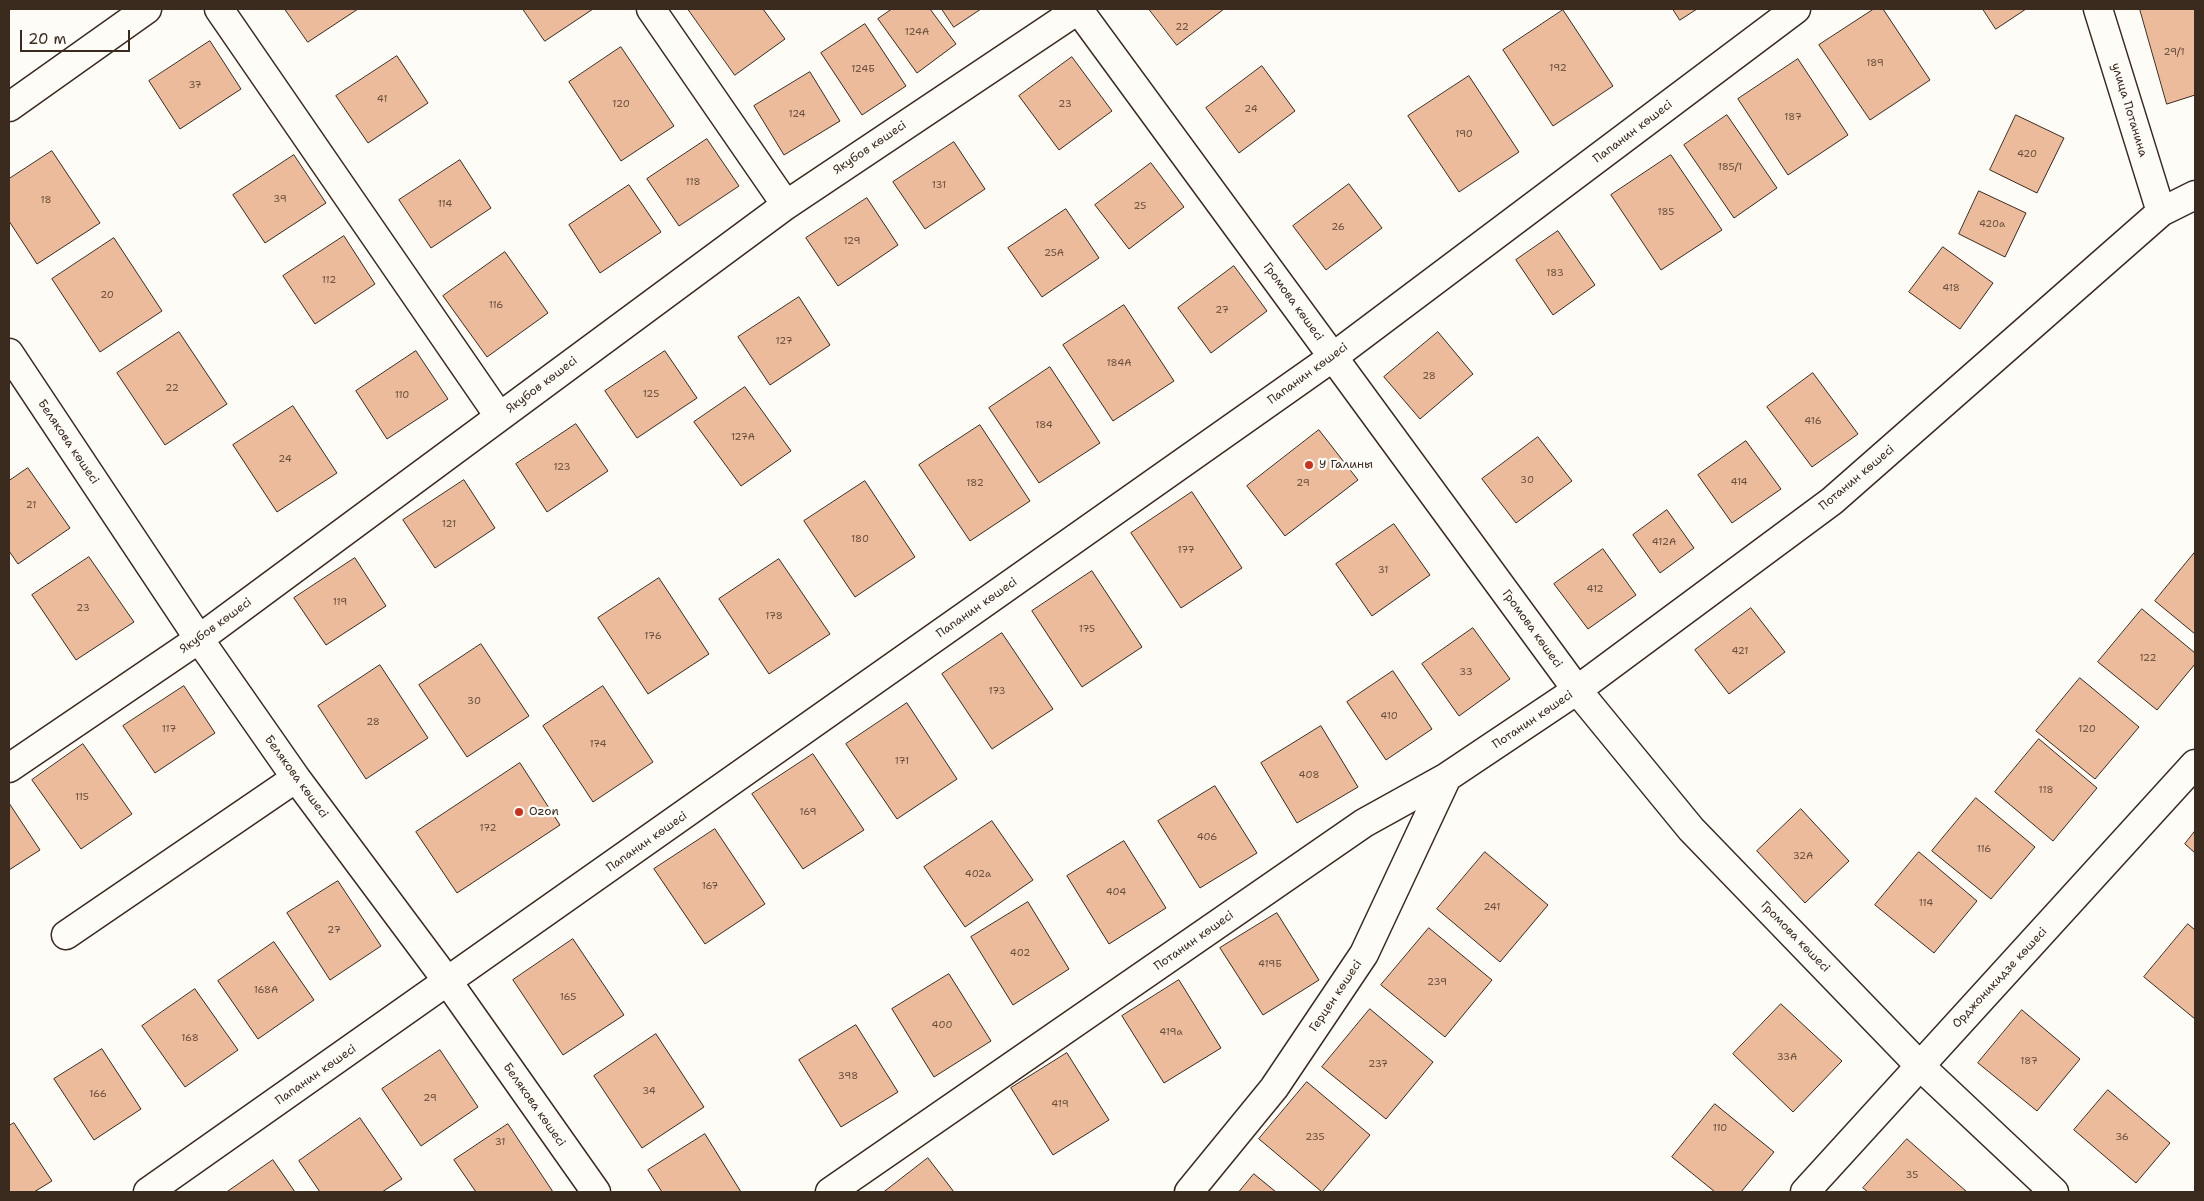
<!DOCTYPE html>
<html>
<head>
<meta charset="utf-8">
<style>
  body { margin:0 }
  #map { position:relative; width:2204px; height:1201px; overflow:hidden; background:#fdfcf7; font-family:"Shantell Sans",sans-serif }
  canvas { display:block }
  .frame { position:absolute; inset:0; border:10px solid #3b2a1e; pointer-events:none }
  .scale { position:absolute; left:20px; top:30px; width:110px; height:22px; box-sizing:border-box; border:2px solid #3b2a1e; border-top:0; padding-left:6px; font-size:15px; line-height:18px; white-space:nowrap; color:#3b2a1e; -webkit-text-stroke:4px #fdfcf7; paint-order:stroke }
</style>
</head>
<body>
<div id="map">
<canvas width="2204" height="1201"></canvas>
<div class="frame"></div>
<div class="scale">20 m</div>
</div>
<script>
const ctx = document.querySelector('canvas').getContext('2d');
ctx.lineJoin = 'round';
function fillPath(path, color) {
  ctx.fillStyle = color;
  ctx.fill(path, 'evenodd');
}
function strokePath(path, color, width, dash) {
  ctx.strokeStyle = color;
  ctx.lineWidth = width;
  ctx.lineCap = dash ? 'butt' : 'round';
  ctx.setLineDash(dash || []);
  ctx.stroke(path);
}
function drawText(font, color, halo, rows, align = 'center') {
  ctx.font = font + ' "Shantell Sans",sans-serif';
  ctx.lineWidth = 4.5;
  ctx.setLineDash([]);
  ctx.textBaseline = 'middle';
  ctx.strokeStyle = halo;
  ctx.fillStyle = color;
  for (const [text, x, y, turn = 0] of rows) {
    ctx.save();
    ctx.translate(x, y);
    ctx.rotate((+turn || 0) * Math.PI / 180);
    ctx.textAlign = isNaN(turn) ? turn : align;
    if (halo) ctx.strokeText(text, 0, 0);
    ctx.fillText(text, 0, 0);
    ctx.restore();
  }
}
const building = new Path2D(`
  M285,9h73l-50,33z
  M523,9h70l-48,32z
  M688,9h75l22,30 -50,36z
  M892,9h38l26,35 -39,29 -39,-54z
  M942,9h39l-27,18z
  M1149,9h75l-47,36z
  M1673,9h24l-17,11z
  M1874,9h9l47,71 -60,40 -51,-75z
  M1983,9h43l-30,20z
  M2140,9h55v86l-28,9z
  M1563,10l50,76 -60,40 -50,-76z
  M865,24l41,62 -44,29 -41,-62z
  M210,41l31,48 -61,40 -31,-48z
  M621,47l53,79 -53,35 -52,-79z
  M397,56l31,47 -60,40 -32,-47z
  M1072,57l40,54 -53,39 -40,-54z
  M1798,59l50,76 -60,40 -50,-76z
  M1262,66l33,45 -56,42 -33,-45z
  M810,72l30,49 -56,34 -30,-49z
  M1469,76l50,76 -60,40 -51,-76z
  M1727,115l50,73 -43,30 -50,-73z
  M2016,115l48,23 -27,55 -47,-23z
  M707,139l32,47 -60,40 -32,-47z
  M954,142l31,47 -60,40 -32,-47z
  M52,151l48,72 -63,41 -28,-43v-42z
  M294,155l32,48 -61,40 -32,-48z
  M1671,155l51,75 -61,40 -50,-75z
  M460,160l31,48 -60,40 -32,-48z
  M1151,163l33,44 -55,42 -34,-44z
  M1349,184l33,44 -56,42 -33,-44z
  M629,185l32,47 -61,41 -31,-48z
  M1979,191l47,22 -21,44 -46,-23z
  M867,198l31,47 -60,41 -32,-48z
  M1066,209l33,49 -57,39 -34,-49z
  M1558,231l37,54 -42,30 -37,-55z
  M344,236l31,48 -60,40 -32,-48z
  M114,238l48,73 -62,41 -48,-73z
  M1943,247l50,36 -33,46 -51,-37z
  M505,252l43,61 -61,44 -44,-61z
  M1234,266l33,45 -56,42 -33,-45z
  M799,297l31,48 -60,40 -32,-48z
  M1124,305l50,76 -61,40 -50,-76z
  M179,332l48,72 -62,41 -48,-72z
  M1438,332l35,42 -53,45 -36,-42z
  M416,351l32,48 -61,40 -31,-48z
  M665,351l32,47 -60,40 -32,-47z
  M1050,367l50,76 -61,40 -50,-75z
  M1813,373l45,61 -46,33 -45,-60z
  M745,387l46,64 -50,35 -47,-64z
  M293,406l44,67 -60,39 -44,-67z
  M576,424l32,47 -61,41 -31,-48z
  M980,425l50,76 -60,40 -51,-76z
  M1319,430l39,50 -73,56 -38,-50z
  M1538,437l34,44 -56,42 -34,-44z
  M1746,441l35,48 -49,34 -34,-48z
  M28,468l42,60 -52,36 -9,-13v-70z
  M464,480l31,48 -60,40 -32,-48z
  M865,481l50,76 -60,40 -51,-76z
  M1192,492l50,76 -61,40 -50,-75z
  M1667,510l27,38 -34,25 -27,-38z
  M1394,524l36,51 -58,41 -36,-52z
  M1603,549l33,46 -48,34 -34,-45z
  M2195,552v82l-40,-33z
  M89,557l45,65 -58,38 -44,-65z
  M355,558l31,48 -60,39 -32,-47z
  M779,559l51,75 -61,40 -50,-75z
  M1092,571l50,76 -60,40 -50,-76z
  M659,578l50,76 -61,40 -50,-76z
  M1751,608l34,44 -56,42 -34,-44z
  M2142,609l53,44v11l-38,46 -59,-48z
  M1473,628l37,51 -51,37 -37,-52z
  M1002,633l51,76 -61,40 -50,-75z
  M481,644l48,72 -62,41 -48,-72z
  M380,665l48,73 -62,41 -48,-73z
  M1393,671l39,58 -46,31 -39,-58z
  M2080,678l59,49 -44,52 -59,-48z
  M184,686l31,47 -60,40 -32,-47z
  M603,686l50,76 -60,40 -50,-76z
  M907,703l50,76 -60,40 -51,-75z
  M1321,726l37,61 -61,36 -36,-60z
  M2039,739l58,49 -44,53 -58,-49z
  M83,744l49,70 -51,35 -49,-69z
  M813,754l51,76 -61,39 -51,-75z
  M520,763l40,62 -103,68 -41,-61z
  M1215,786l42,67 -57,35 -42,-67z
  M1976,798l59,49 -44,52 -59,-48z
  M9,803l31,47 -31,20z
  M1801,809l48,52 -44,42 -48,-52z
  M992,821l41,59 -68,47 -41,-60z
  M715,829l50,75 -60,40 -51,-75z
  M2195,831v22l-10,-9z
  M1124,841l42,67 -57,36 -42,-68z
  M1485,852l63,53 -48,57 -63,-53z
  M1919,852l58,49 -43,52 -59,-48z
  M338,881l43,65 -51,34 -43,-67z
  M1028,902l41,67 -56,36 -42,-68z
  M1277,913l42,67 -56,35 -43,-67z
  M2188,924l7,6v89l-51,-42z
  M1429,928l63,52 -47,57 -64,-52z
  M573,939l51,76 -61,40 -50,-75z
  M274,942l40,58 -56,39 -40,-58z
  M949,974l42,67 -57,36 -42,-68z
  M1179,980l42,68 -57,35 -42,-67z
  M195,989l43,61 -53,37 -43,-61z
  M1781,1004l61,57 -49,51 -60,-58z
  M1370,1009l63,53 -47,57 -64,-52z
  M2022,1010l58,49 -43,52 -59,-48z
  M856,1025l42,67 -57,35 -42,-67z
  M656,1034l48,73 -62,41 -48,-72z
  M102,1049l39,60 -47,31 -40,-61z
  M440,1050l38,57 -57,39 -39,-57z
  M1067,1053l42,67 -56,35 -42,-67z
  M1307,1082l63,53 -48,57 -63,-53z
  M2108,1090l62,53 -34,40 -62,-53z
  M1715,1104l59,48 -33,40h-26l-43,-35z
  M360,1118l42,61 -20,13h-62l-21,-31z
  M14,1123l38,58 -18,11h-25v-66z
  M508,1124l45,68h-77l-22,-32z
  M705,1134l36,58h-79l-14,-22z
  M1907,1139l60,53h-99l-5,-4z
  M928,1158l26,34h-70z
  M273,1160l22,32h-68z
  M1254,1174l22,18h-37z`);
const minor = new Path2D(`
  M219,9l280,407
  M651,9l135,196
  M1078,9l499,681 114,139 228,236 135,127
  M2098,9l63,203
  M9,107l138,-98
  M9,353l190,286 97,139 152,204 148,210
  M9,768l190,-129 587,-434 293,-196
  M66,935l230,-157
  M830,1192l534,-369 83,-46 130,-87 255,-189 329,-289 34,-17
  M1189,1192l85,-104 90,-134 83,-177
  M1805,1192l390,-428`);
const secondary = new Path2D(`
  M148,1192l1185,-835 463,-348`);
const markers = [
  [1309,465,5,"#c8321e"],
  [519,812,5,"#c8321e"]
];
const numberNames = [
  ["22",1182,27],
  ["124А",917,32],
  ["29/1",2174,52],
  ["189",1875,63],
  ["192",1558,68],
  ["124Б",863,69],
  ["37",195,85],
  ["41",382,99],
  ["120",621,104],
  ["23",1065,104],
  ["24",1251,109],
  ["124",797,114],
  ["187",1793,117],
  ["190",1464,134],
  ["420",2027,154],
  ["185/1",1730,167],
  ["118",693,182],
  ["131",939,185],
  ["39",280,199],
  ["18",46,200],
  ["114",445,204],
  ["25",1140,206],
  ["185",1666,212],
  ["420а",1992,224],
  ["26",1338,227],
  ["129",852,241],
  ["25А",1054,253],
  ["183",1555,273],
  ["112",329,280],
  ["418",1951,288],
  ["20",107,295],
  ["116",496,305],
  ["27",1222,310],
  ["127",784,341],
  ["184А",1119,363],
  ["28",1429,376],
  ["22",172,388],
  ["125",651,394],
  ["110",402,395],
  ["416",1813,421],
  ["184",1044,425],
  ["127А",743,437],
  ["24",285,459],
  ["123",562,467],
  ["30",1527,480],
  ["414",1739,482],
  ["182",975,483],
  ["29",1303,483],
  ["21",31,505],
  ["121",449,524],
  ["180",860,539],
  ["412А",1664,542],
  ["177",1186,550],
  ["31",1383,570],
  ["412",1595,589],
  ["119",340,602],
  ["23",83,608],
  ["178",774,616],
  ["175",1087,629],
  ["176",653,636],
  ["421",1740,651],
  ["122",2148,658],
  ["33",1466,672],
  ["173",997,691],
  ["30",474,701],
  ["410",1389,716],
  ["28",373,722],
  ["117",169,729],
  ["120",2087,729],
  ["174",598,744],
  ["171",902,761],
  ["408",1309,775],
  ["118",2046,790],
  ["115",82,797],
  ["169",808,812],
  ["172",488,828],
  ["406",1207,837],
  ["116",1984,849],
  ["32А",1803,856],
  ["402а",978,874],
  ["167",710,886],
  ["404",1116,892],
  ["114",1926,903],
  ["241",1492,907],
  ["27",334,930],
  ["402",1020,953],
  ["419Б",1270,964],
  ["239",1437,982],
  ["168А",266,990],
  ["165",568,997],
  ["400",942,1025],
  ["419а",1171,1032],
  ["168",190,1038],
  ["33А",1787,1057],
  ["187",2029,1061],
  ["237",1378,1064],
  ["398",848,1076],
  ["34",649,1091],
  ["166",98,1094],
  ["29",430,1098],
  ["419",1060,1104],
  ["110",1720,1128],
  ["235",1315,1137],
  ["36",2122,1137],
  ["31",500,1142],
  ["35",1912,1175]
];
const streetNames = [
  ["улица Потанина",2129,110,73],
  ["Папанин көшесі",1633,132,-37],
  ["Якубов көшесі",870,148,-34],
  ["Громова көшесі",1293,302,54],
  ["Папанин көшесі",1308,374,-36],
  ["Якубов көшесі",542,385,-37],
  ["Белякова көшесі",68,442,56],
  ["Потанин көшесі",1857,478,-40],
  ["Папанин көшесі",977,608,-35],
  ["Якубов көшесі",216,626,-36],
  ["Громова көшесі",1532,629,54],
  ["Потанин көшесі",1533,720,-34],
  ["Белякова көшесі",296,777,54],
  ["Папанин көшесі",647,842,-35],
  ["Громова көшесі",1795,937,46],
  ["Потанин көшесі",1194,941,-35],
  ["Орджоникидзе көшесі",2000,978,-47],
  ["Герцен көшесі",1336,996,-56],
  ["Папанин көшесі",316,1075,-35],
  ["Белякова көшесі",534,1105,55]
];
const poiNames = [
  ["У Галины",1319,465],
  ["Ozon",529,812]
];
fillPath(building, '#ebbb9b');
strokePath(building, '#3b2a1e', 1);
strokePath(minor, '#3b2a1e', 31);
strokePath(secondary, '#3b2a1e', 31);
strokePath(minor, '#fdfcf7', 28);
strokePath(secondary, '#fdfcf7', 28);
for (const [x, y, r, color] of markers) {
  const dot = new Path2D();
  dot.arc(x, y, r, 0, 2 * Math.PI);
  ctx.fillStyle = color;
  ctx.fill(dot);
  strokePath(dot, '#fdfcf7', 2);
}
drawText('10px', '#674e3d', null, numberNames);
drawText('12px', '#3b2a1e', '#fdfcf7', streetNames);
drawText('12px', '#3b2a1e', '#fdfcf7', poiNames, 'left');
</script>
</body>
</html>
